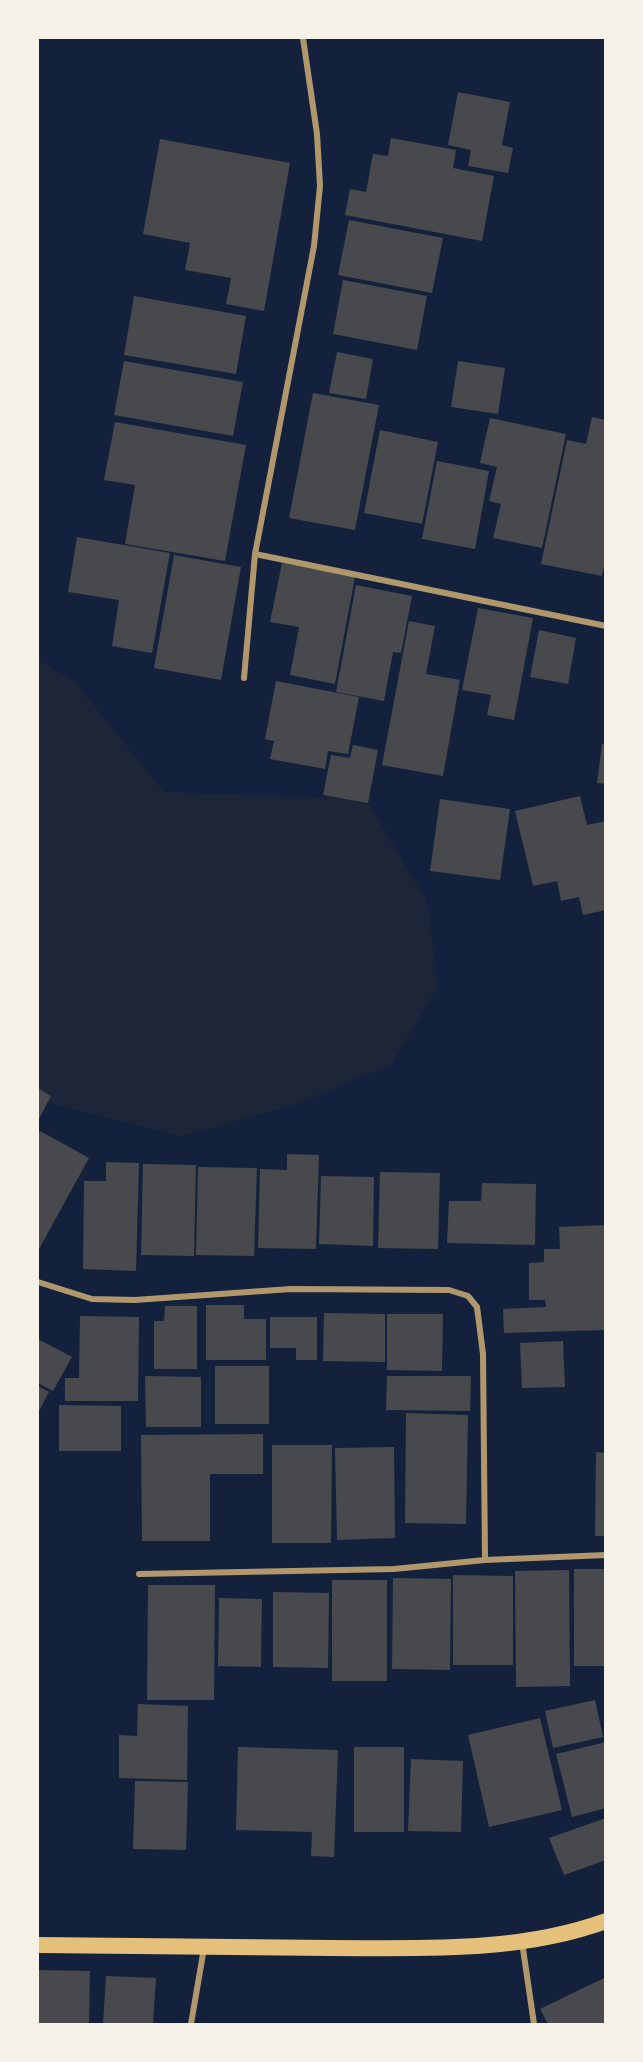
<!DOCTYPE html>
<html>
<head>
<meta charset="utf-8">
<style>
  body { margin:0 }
  #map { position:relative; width:643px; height:2062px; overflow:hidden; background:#14213d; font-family:"PT Sans Narrow",sans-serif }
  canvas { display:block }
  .frame { position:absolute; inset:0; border:39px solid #f6f1e7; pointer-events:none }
</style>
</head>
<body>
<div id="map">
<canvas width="643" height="2062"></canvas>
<div class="frame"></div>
</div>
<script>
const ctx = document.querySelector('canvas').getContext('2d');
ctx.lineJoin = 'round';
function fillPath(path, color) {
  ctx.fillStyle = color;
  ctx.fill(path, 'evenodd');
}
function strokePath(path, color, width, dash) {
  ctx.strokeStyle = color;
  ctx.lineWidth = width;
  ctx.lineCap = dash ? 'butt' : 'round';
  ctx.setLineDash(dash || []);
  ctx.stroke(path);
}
const green = new Path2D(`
  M38,660l36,21 90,111 202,7 61,102 11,86 -46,77 -95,40 -116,32 -136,-34 -7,-6z`);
const building = new Path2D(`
  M458,92l52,10 -8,43 11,3 -5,25 -40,-7 3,-16 -23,-5z
  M391,138l65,12 -3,18 41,8 -12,65 -137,-26 5,-26 16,3 7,-38 15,2z
  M160,139l130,24 -26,148 -38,-7 5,-26 -46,-8 5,-27 -47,-9z
  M349,220l94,18 -11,55 -94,-18z
  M343,280l84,16 -10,54 -84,-16z
  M134,296l112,20 -10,58 -112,-19z
  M337,352l36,7 -7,40 -37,-6z
  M124,361l119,21 -10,54 -119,-21z
  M458,361l47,7 -7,46 -47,-7z
  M313,393l66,12 -24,125 -66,-12z
  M592,417l14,3v137l-4,19 -61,-12 26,-124 19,4z
  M490,418l76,16 -24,114 -49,-10 8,-34 -12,-3 8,-34 -17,-4z
  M115,422l131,23 -21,116 -100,-17 10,-59 -31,-5z
  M380,430l58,12 -16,82 -58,-11z
  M437,461l52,10 -14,78 -53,-10z
  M77,537l93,16 -18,100 -40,-7 7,-46 -51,-8z
  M174,555l67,12 -20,113 -67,-12z
  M282,563l73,14 -20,107 -45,-9 9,-48 -29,-5z
  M356,585l56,11 -11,57 -8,-1 -9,49 -48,-9z
  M478,608l55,10 -19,102 -27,-5 4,-20 -29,-5z
  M409,621l26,5 -9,48 34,6 -17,96 -61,-11z
  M539,630l37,8 -8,46 -38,-7z
  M276,681l83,16 -11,57 -20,-3 -3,18 -55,-10 4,-18 -9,-2z
  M602,744l4,1v39l-9,-1z
  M353,745l25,5 -10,53 -45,-8 8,-40 19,3z
  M580,796l7,29 19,-4v89l-23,5 -4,-18 -18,4 -4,-20 -24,5 -18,-75z
  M440,799l70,10 -10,71 -70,-9z
  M38,1088l13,8 -13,25z
  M40,1131l49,27 -51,93v-116z
  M287,1154l32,1 -3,94 -58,-1 2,-79 27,1z
  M106,1162l33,1 -3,108 -53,-2 1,-88h22z
  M143,1164l53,1 -2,91 -53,-1z
  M198,1167l59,1 -3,88 -58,-1z
  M380,1172l60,1 -2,76 -60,-1z
  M321,1176l53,1 -1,69 -54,-2z
  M482,1183l54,1 -1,61 -88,-2 2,-42h32z
  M606,1225v105l-102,3 -1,-24 43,-2 -1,-7h-16v-37l15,-1v-13h16l-1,-22z
  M206,1305h38v14h22v41h-60z
  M165,1306h32v63h-43v-48h10z
  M324,1313l61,1v48l-62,-1z
  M387,1314h56l-1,57 -55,-1z
  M80,1316l59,1 -1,84h-73v-23h14z
  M270,1317h47v43h-21v-12h-26z
  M38,1339l34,18 -19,34 -15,-8z
  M563,1341l2,46 -43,1 -2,-45z
  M215,1366h54v58h-54z
  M145,1376l56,1v50h-55z
  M387,1376h84l-1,35 -84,-1z
  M38,1386l11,6 -11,21z
  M59,1405l62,1v45h-62z
  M406,1413l62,2 -2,109 -61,-1z
  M263,1434v40h-53v67h-68l-1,-106z
  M272,1445h60l-1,98h-59z
  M394,1447l1,91 -58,2 -2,-92z
  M596,1452l10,1v83h-11z
  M574,1569h32v97h-32z
  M569,1570l1,116 -54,1 -1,-116z
  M453,1575l60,1v89h-60z
  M393,1578l58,1 -1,91 -58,-1z
  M332,1580h55v101h-55z
  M148,1585h67l-1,115h-67z
  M273,1592l56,1 -1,75 -55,-1z
  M219,1598l43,1 -1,68 -43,-1z
  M595,1700l8,37 -50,11 -8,-37z
  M138,1704l50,2 -1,74 -68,-2v-43l18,1z
  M540,1718l22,92 -73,17 -21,-92z
  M606,1742v66l-34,9 -16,-63z
  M238,1747l100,3 -4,107 -23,-1 1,-24 -76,-2z
  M354,1747h50v85h-50z
  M411,1759l52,2 -2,71 -53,-1z
  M135,1781l53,1 -2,68 -53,-1z
  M606,1818v42l-42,15 -15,-37z
  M38,1970l52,1 -1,53h-51z
  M106,1976l50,2 -3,46h-50z
  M606,1977v47h-58l-8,-15z`);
const minor = new Path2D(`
  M255,554l351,72
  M244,678l11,-124 59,-308 6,-60 -3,-52 -14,-96
  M38,1282l54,17 43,1 156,-11 158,1 19,6 9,11 6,47 2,206
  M139,1574l255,-5 91,-9 121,-5
  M522,1942l12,82
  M191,2024l13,-76`);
const trunk = new Path2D(`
  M38,1945c97,1 194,2 292,3 92,0 188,5 276,-27`);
fillPath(green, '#1d2539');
fillPath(building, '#48494c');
strokePath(minor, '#b1986c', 6);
strokePath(trunk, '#e5c07b', 16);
</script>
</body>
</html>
